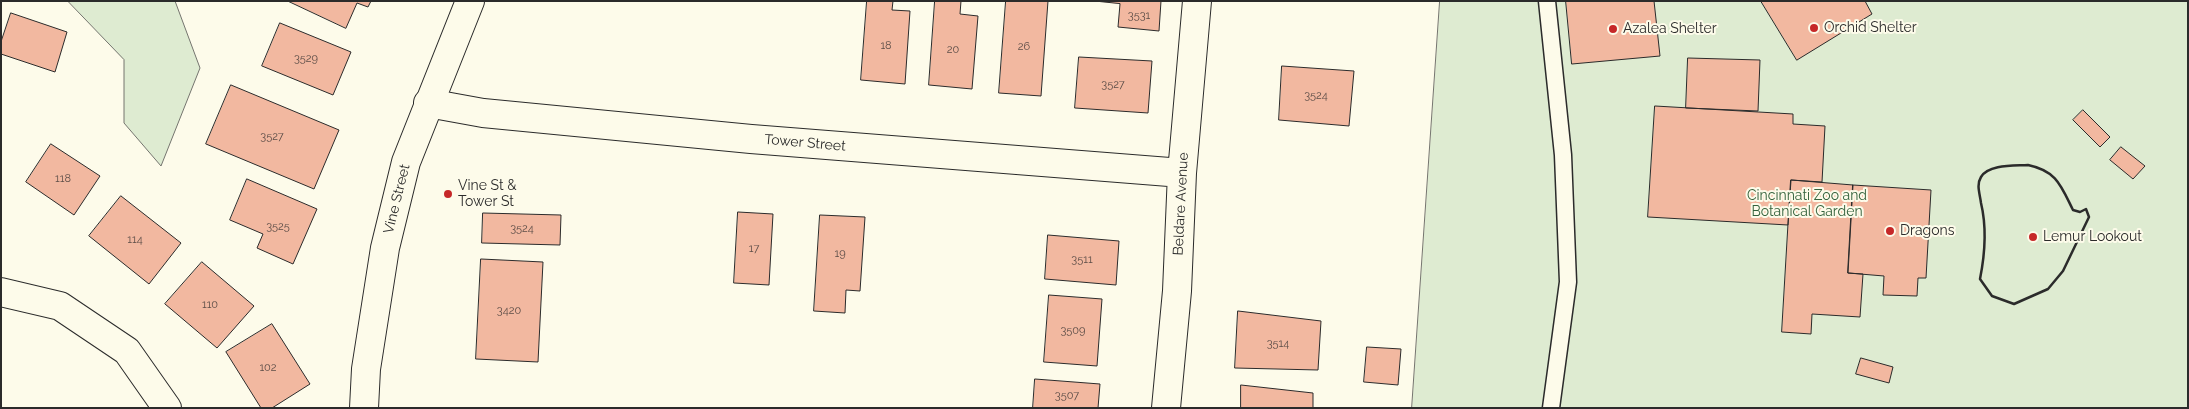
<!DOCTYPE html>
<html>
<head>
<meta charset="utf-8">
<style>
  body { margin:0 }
  #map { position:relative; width:2189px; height:409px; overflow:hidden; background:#fdfbea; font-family:Raleway,sans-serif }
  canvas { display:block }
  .frame { position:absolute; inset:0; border:2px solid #2b2b2b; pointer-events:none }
</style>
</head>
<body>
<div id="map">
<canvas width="2189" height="409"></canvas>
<div class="frame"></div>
</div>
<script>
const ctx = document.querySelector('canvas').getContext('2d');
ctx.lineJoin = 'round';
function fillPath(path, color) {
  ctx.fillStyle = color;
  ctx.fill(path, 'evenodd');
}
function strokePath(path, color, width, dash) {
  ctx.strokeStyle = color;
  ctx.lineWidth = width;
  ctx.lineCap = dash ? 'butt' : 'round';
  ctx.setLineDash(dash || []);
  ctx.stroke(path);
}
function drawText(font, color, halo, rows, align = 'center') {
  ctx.font = font + ' Raleway,sans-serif';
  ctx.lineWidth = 4;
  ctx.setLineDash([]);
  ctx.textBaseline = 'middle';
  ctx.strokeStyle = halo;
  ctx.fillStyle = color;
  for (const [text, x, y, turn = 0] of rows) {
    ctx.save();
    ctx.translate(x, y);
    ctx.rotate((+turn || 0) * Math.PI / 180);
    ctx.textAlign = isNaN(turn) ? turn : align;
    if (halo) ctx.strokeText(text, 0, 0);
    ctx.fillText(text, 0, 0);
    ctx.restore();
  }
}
const green = new Path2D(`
  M68,1h107l25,67 -39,98 -37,-43v-63z
  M1440,1h748v407h-776z`);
const building = new Path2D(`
  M288,1h83l-3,6 -11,-4 -11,25z
  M867,1h26l-1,9 18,1 -5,73 -44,-4z
  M935,1h26l-1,13 18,2 -6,73 -43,-4z
  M1006,1h42l-7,95 -42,-3z
  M1095,1h66l-2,30 -41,-4 2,-23z
  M1566,1h88l6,55 -88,8z
  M1761,1h104l7,13 -75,46z
  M11,13l56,19 -12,40 -54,-18v-12z
  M280,23l71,29 -18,43 -71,-29z
  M1079,57l73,4 -4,52 -73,-5z
  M1688,58l72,2 -2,51 -72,-3z
  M1282,66l72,5 -5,55 -70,-6z
  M231,85l108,45 -25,59 -108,-45z
  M1655,106l138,8v10l32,2 -3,56 -31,-2 -3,45 -140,-8z
  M2083,110l27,27 -10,10 -27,-27z
  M51,144l49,32 -26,39 -48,-33z
  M2121,147l24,19 -12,13 -23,-19z
  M247,179l70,30 -24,55 -36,-16 6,-14 -33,-14z
  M1791,180l62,5 -5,88 15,1 -3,43 -48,-3 -1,20 -29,-2z
  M1853,185l78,5 -5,88h-8l-1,18 -34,-1 1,-19 -36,-3z
  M121,196l60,47 -32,41 -60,-48z
  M738,212l35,2 -4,71 -35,-2z
  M483,213l78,2 -1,30 -78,-2z
  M820,215l45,2 -5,74 -14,-1 -1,23 -31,-2z
  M1048,235l71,6 -3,44 -71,-6z
  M481,259l62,3 -5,100 -62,-3z
  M202,262l52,44 -37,42 -52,-44z
  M1049,295l53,4 -5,67 -53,-4z
  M1238,311l83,10 -3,49 -83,-2z
  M272,324l38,60 -38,24h-11l-35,-56z
  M1367,347l34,2 -3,36 -34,-3z
  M1861,358l32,9 -4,16 -33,-9z
  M1035,379l65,5 -2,24h-65z
  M1241,385l72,8v15h-72z`);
const service = new Path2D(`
  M1547,1l16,154 5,127 -17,126`);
const minor = new Path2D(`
  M428,103l55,10 268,26 431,34
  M1,292l59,14 67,45 40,57
  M1166,408l11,-117 5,-118 15,-172`);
const secondary = new Path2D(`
  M364,408l2,-39 19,-121 21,-86 64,-161`);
const wall = new Path2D(`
  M2028,165c29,6 33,21 45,45l7,2 6,-3 3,8 -26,54 -15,18 -34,15 -22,-8 -12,-17c5,-25 7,-51 1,-76 -1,-9 -5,-18 0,-26 8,-13 34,-11 47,-12z`);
const markers = [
  [1814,28,5,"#c62828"],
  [1613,29,5,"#c62828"],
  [448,194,5,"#c62828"],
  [1890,231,5,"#c62828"],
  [2033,237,5,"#c62828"]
];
const numberNames = [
  ["3531",1139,16],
  ["18",886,46],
  ["26",1024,47],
  ["20",953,50],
  ["3529",306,59],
  ["3527",1113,85],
  ["3524",1316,96],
  ["3527",272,137],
  ["118",63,179],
  ["3525",278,227],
  ["3524",522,229],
  ["114",135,240],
  ["17",754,249],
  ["19",840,254],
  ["3511",1082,260],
  ["110",210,305],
  ["3420",509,311],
  ["3509",1073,331],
  ["3514",1278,344],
  ["102",268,368],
  ["3507",1067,396]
];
const poiNames = [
  ["Orchid Shelter",1824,28],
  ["Azalea Shelter",1623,29],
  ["Vine St &",458,186],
  ["Tower St",458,202],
  ["Dragons",1900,231],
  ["Lemur Lookout",2043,237]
];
const streetNames = [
  ["Tower Street",805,143,5],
  ["Vine Street",397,199,-76],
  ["Beldare Avenue",1181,204,-87]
];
const parkNames = [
  ["Cincinnati Zoo and",1807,196],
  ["Botanical Garden",1807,212]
];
fillPath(green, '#deebd1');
strokePath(green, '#74746e', 1);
fillPath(building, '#f2b8a0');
strokePath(building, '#2b2b2b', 1);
strokePath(service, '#2b2b2b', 19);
strokePath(minor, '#2b2b2b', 30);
strokePath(secondary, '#2b2b2b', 30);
strokePath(service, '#fdfbea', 16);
strokePath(minor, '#fdfbea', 28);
strokePath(secondary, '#fdfbea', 28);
strokePath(wall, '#2b2b2b', 2.5);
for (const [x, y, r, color] of markers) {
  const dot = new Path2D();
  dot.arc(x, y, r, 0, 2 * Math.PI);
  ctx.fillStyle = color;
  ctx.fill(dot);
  strokePath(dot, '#fdfbea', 2);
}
drawText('11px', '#5d4e48', null, numberNames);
drawText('14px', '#2b2b2b', '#fdfbea', poiNames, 'left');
drawText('14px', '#2b2b2b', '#fdfbea', streetNames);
drawText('14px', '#34623c', '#fdfbea', parkNames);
</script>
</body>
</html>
